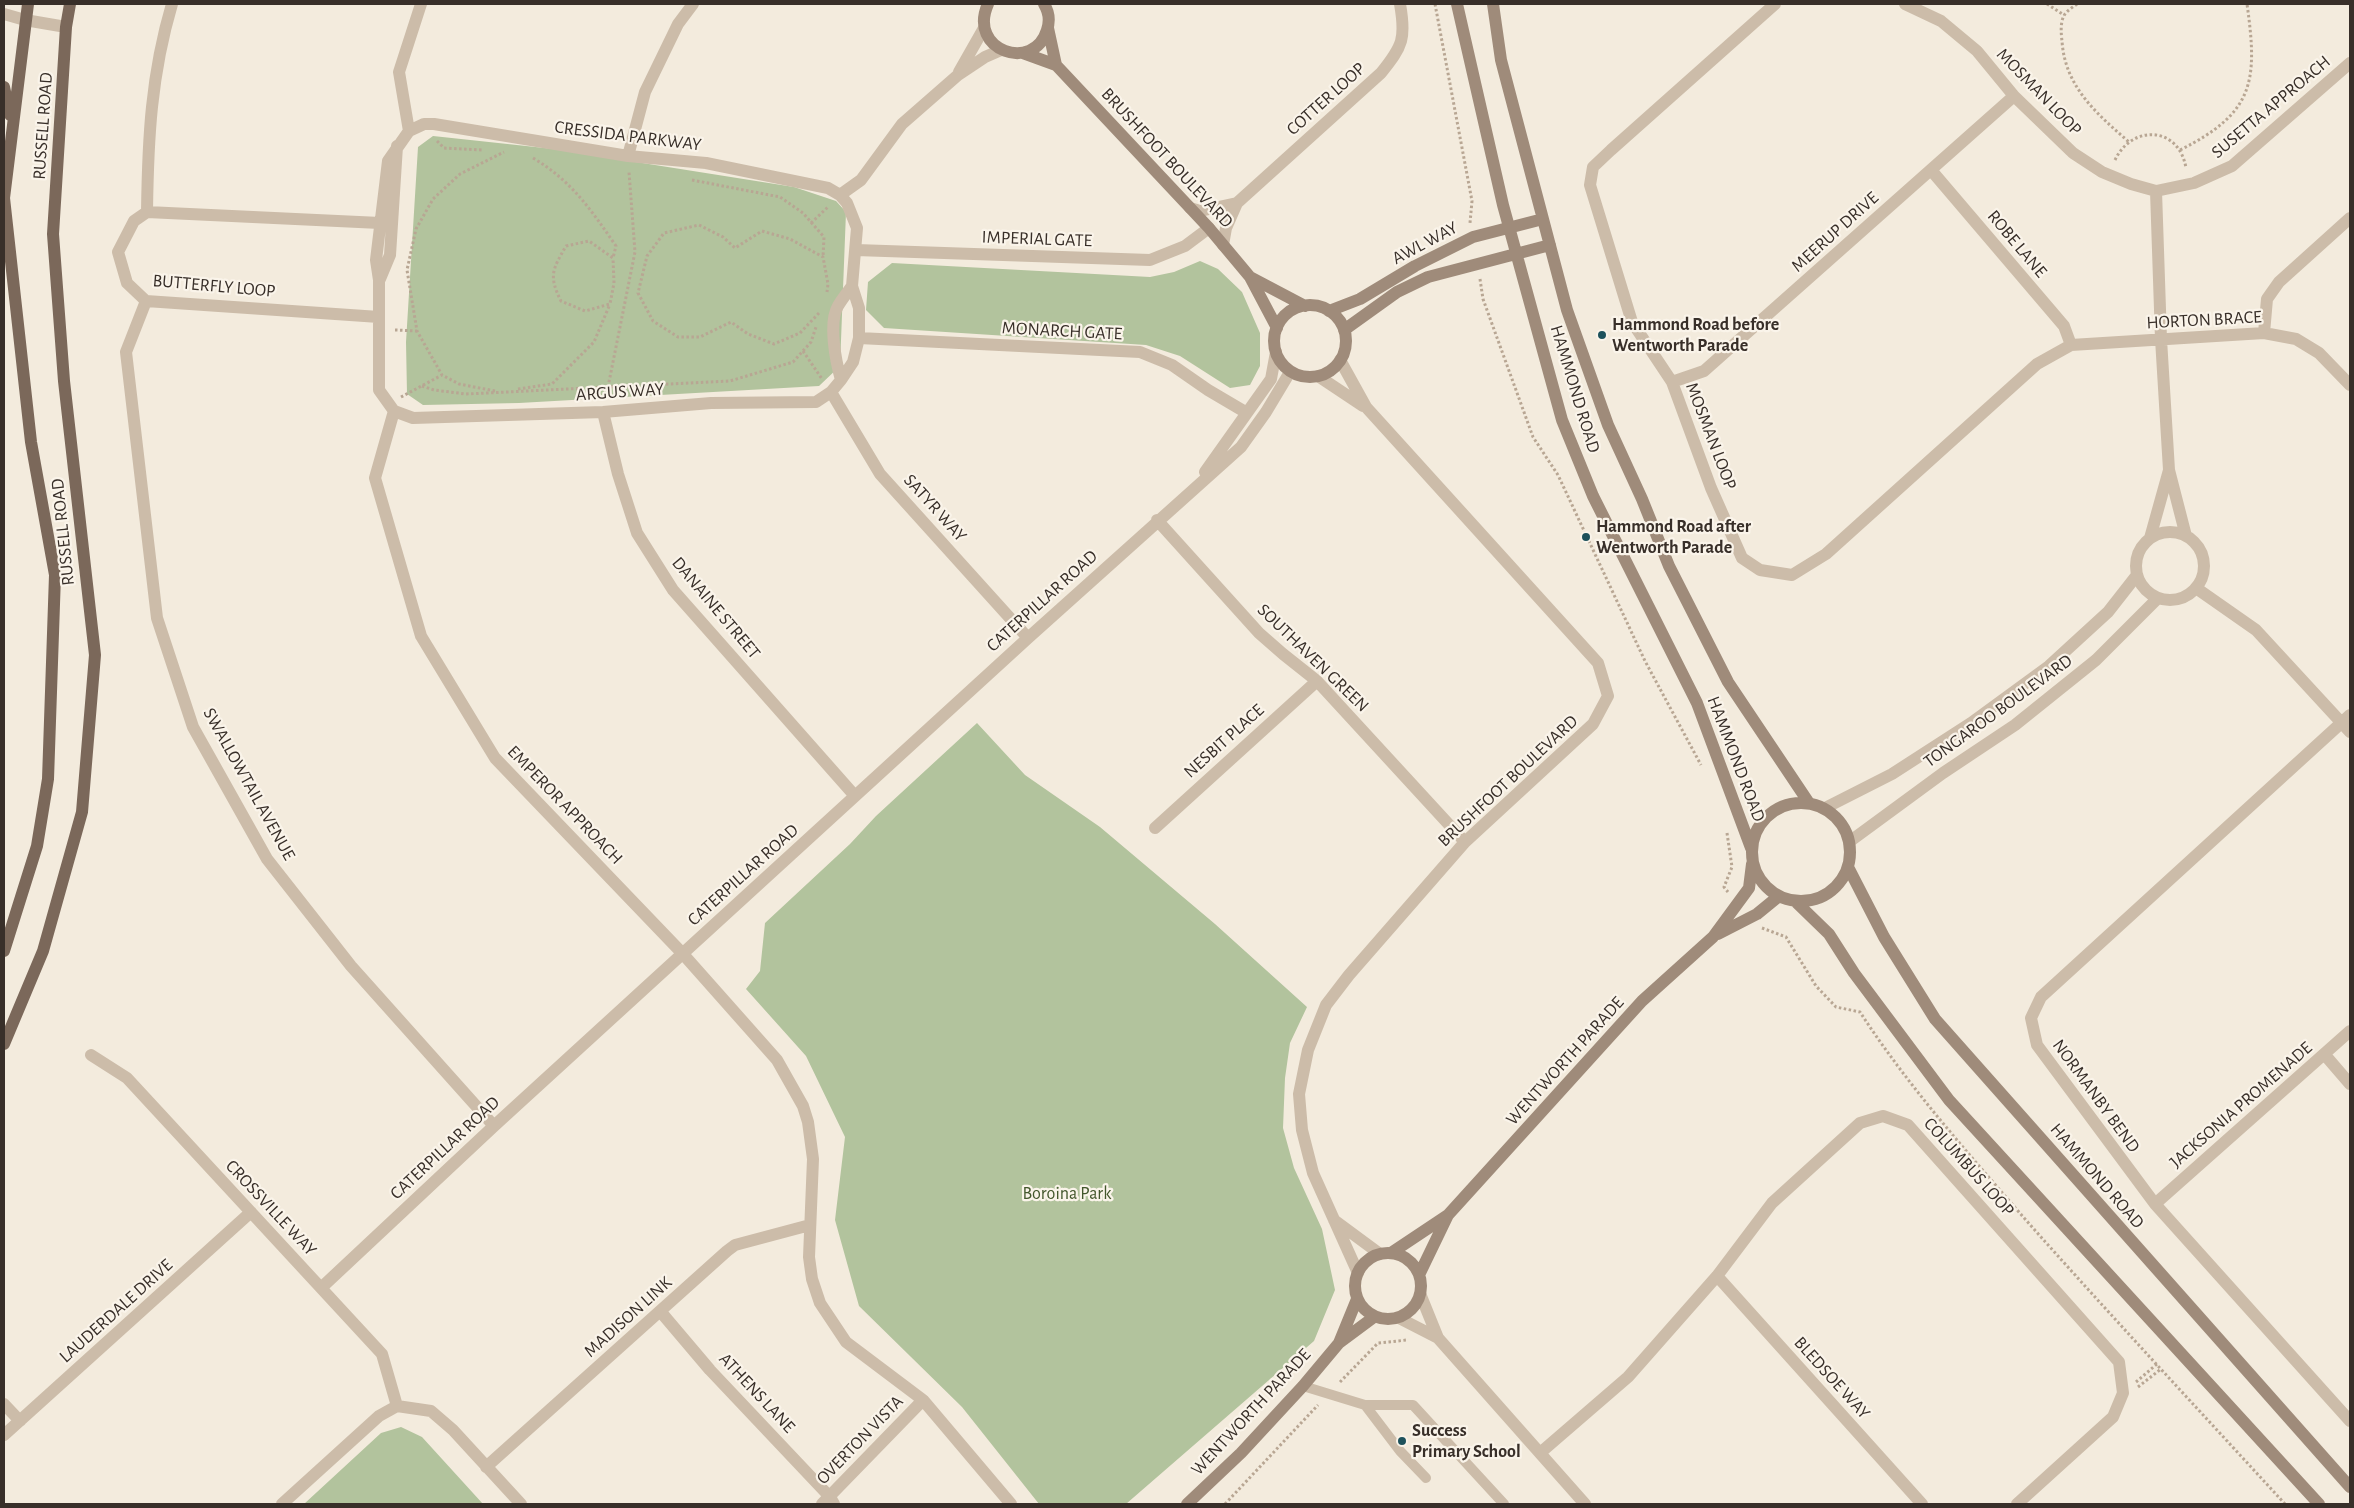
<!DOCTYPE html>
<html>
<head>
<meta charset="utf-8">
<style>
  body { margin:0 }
  #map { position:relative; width:2354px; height:1508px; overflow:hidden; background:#f3ebdd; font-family:"Alegreya Sans",sans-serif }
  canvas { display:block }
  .frame { position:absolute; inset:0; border:5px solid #382f29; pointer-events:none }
</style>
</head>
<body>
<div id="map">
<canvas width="2354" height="1508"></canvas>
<div class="frame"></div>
</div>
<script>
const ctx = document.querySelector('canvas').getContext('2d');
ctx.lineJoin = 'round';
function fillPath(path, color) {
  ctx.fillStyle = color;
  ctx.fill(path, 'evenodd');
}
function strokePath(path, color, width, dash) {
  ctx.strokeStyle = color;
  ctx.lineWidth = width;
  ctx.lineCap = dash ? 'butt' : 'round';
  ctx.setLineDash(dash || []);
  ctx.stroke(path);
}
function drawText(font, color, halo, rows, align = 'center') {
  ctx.font = font + ' "Alegreya Sans",sans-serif';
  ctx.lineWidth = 4.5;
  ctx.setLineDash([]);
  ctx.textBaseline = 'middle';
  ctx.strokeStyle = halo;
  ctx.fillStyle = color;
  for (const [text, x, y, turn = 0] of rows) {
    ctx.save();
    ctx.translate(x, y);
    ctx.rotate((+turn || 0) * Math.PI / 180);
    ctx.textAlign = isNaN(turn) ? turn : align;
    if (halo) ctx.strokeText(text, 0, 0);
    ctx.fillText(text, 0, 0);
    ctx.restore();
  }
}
const green = new Path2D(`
  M433,136l121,13 240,38 42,14 10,11 -6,154 -21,20 -300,17 -96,2 -16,-11 -1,-52 12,-195z
  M1200,261l18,8 24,23 18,41v33l-10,19 -20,3 -50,-32 -34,-11 -262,-17 -18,-18 2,-28 24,-19 258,14 24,-5z
  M977,723l48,52 75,52 115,97 92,83 -17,36 -5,35 -2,50 11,40 28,61 13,61 -21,51 -188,163h-87l-77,-97 -103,-101 -24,-86 10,-83 -39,-81 -60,-67 14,-18 5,-48 85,-79 26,-28z
  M401,1427l21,10 61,67h-179l77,-71z`);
const path = new Path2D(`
  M1435,4l37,197 -2,22
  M2047,4l17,11
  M2077,4c-4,3 -9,6 -12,10 -5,7 -4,19 -3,27 3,46 35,73 67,101
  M437,141l7,7 39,2
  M2180,150c74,-37 78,-68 67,-146
  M533,158c39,23 58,52 83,88l-3,12 -24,-17 -23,5c-13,23 -18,29 -5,55l24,10 25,-7 4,-21 -1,-25
  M2115,160c17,-36 64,-34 71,8
  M692,180l88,17 23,16 21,24 -1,20
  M811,223l18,-17
  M1480,279l3,20 50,138 25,38 87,186 56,104
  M819,313l-19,20 -26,11 -26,-10 -17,-12 -31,15h-22l-25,-16 -15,-28 9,-37 17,-23 35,-8 24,12 12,11 27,-17 28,8 33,18 5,27 -1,8
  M395,330l22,1
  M803,351l19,28
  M422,386l12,4 32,4 264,-13 63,-19 18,-20 5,-15
  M518,389l34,-5 42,-42 16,-38
  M495,391l-36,-7 -17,-9 -25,-44 -10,-61 9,-41 17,-30 27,-25 44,-22
  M401,397l41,-22
  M606,397l29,-145 -6,-80
  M1727,833l5,34 -8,20 4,5
  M1762,928l24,9 30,49 20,21 24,5c48,74 107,140 165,207 85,96 173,190 260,285
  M1340,1382l38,-39 29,-3
  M2136,1382l21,-18
  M2138,1387l23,-18
  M1225,1504l93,-99`);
const lane = new Path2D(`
  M1303,1386l62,19h48l91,99
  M1365,1405l35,46 26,27`);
const street = new Path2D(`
  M1775,4l-164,146 -18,17 -3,18 42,137 40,60 39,106 31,70 18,12 32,5 34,-21 211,-190 34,-19 193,-12 32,6 23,14 31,32
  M1905,4l36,17 36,30 37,45 59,57 29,19 29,12 25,7 38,-8 38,-17 118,-103
  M4,14l21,6 41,7
  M959,72l25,-44
  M409,131l15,-7h10l194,32 78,7 122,25 12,7
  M628,156l17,-64 33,-68 15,-20
  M1931,170l133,156 7,19
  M2156,191l5,148 8,131 17,66
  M1190,208l10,3 37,-8
  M147,212c1,-74 4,-137 25,-208
  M1223,245l3,-17 11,-25 144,-130c22,-27 25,-35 19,-69
  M856,250l294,10 35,-14 24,-18
  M380,279l10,-24 7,-109
  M146,301l-20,51 31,266 36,109 74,132 84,107 143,160
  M379,317l-233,-16 -19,-18 -9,-31 16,-31 13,-9 233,11
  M2264,333l3,-34 12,-17 71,-64
  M859,338l281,14 32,13 36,25 39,23
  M1340,360l26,47 232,256 10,33 -15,28 -128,118 -116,133 -23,30 -18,45 -9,44 3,36 11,43 45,100
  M1318,376l45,30
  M841,380c-5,-18 -13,-57 -3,-74 4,-7 9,-13 14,-20
  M1672,382l32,-11 310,-275
  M831,392l49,82 148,164
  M394,411l-19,67 46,158 74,122 188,196 94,106 26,46 5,16 5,37 -4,98 3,22 8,24 26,39 77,58 88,104
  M394,411l19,7 190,-6 108,-9 105,-1 15,-10 10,-12 12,-18 6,-24v-30l-7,-22 5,-58 -10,-25 -7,-8 21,-15 41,-56 56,-49 27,-18 16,-7
  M394,411l-15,-21v-110l-3,-20 12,-99 21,-30 -10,-59 22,-68
  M603,412l15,62 19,59 36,57 182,206
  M1205,472l66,-93 5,-27
  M1157,520l102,113 24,21 34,27 148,161
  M2136 566a34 34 0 1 1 68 0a34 34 0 1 1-68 0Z
  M2150,538l19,-68
  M2196,588l60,42 94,102
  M2350,715l-309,282 -10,21 6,27 118,159 195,217
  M1825,808l67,-34 79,-51 78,-57 59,-54 29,-37
  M1155,828l162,-147
  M1849,842l94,-69 72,-48 81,-65 62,-62
  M91,1055l36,23 255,276 15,52
  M2325,1055l25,29
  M2155,1204l195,-173
  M1334,1220l46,34
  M1717,1276l205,228
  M321,1288l173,-162 534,-488 213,-191 25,-35 24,-40
  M1421,1296l17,42 147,166
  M660,1311l50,59 120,127 4,7
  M1399,1318l39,20
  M4,1404l16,17
  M4,1435l247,-223
  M1540,1453l88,-76 89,-101 55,-73 88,-80 23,-7 25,9 211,237 4,31 -10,24 -96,87
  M486,1467l241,-216 8,-6 75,-20
  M282,1504l97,-88 18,-10 34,5 22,19 68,74
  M822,1504l101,-104`);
const secondary = new Path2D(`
  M988,4c-21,47 46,69 59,26 3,-9 2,-18 -3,-26
  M1457,4l46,201 59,215 31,76 104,207 54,145
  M1493,4l8,56 66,250 41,115 34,74 27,67 59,116 81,121
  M1048,28l8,37
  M1023,53l33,12 153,163 41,49 27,51
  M1250,277l55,29
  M1274 341a36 36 0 1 1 72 0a36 36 0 1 1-72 0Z
  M1329,311l31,-12 55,-33 58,-29 70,-18
  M1344,330l53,-38 31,-15 122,-32
  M1752 852a49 49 0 1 1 98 0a49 49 0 1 1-98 0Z
  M1848,867l36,70 51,82 415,468
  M1796,902l33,32 25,39 95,127 370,404
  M1718,934l39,-20 22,-18
  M1355 1286a33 33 0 1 1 66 0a33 33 0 1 1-66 0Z
  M1391,1253l57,-38 194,-214 71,-64 36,-49 3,-24
  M1420,1273l28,-58
  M1339,1343l18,-44
  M1187,1504l54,-51 62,-67 36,-43 35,-26`);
const primary = new Path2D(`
  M4,87l6,28
  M4,198l27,244 24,133 -7,204 -11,67 -33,105
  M4,198l24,-194
  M4,1044l39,-93 39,-139 13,-157 -31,-274 -11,-147 13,-207 4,-23`);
const markers = [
  [1602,335,5,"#1d515b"],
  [1586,537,5,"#1d515b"],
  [1402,1441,5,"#1d515b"]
];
const streetNames = [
  ["MOSMAN LOOP",2039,92,46],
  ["COTTER LOOP",1326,99,-42],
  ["SUSETTA APPROACH",2271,107,-40],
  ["RUSSELL ROAD",43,126,-86],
  ["CRESSIDA PARKWAY",628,136,7],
  ["BRUSHFOOT BOULEVARD",1167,158,47],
  ["MEERUP DRIVE",1835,232,-42],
  ["IMPERIAL GATE",1037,239,2],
  ["AWL WAY",1425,243,-28],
  ["ROBE LANE",2017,244,50],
  ["BUTTERFLY LOOP",214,286,5],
  ["HORTON BRACE",2204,320,-3],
  ["MONARCH GATE",1062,331,3],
  ["HAMMOND ROAD",1575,389,73],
  ["ARGUS WAY",620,392,-4],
  ["MOSMAN LOOP",1711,436,69],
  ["SATYR WAY",935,508,48],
  ["RUSSELL ROAD",63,532,-96],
  ["CATERPILLAR ROAD",1042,601,-42],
  ["DANAINE STREET",716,608,50],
  ["SOUTHAVEN GREEN",1313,658,44],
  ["TONGAROO BOULEVARD",1998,711,-36],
  ["NESBIT PLACE",1224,741,-42],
  ["HAMMOND ROAD",1736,759,69],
  ["BRUSHFOOT BOULEVARD",1508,781,-43],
  ["SWALLOWTAIL AVENUE",249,784,61],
  ["EMPEROR APPROACH",565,805,46],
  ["CATERPILLAR ROAD",743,875,-42],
  ["WENTWORTH PARADE",1565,1061,-48],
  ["NORMANBY BEND",2096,1096,54],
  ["JACKSONIA PROMENADE",2241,1105,-41],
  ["CATERPILLAR ROAD",445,1148,-43],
  ["COLUMBUS LOOP",1969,1167,48],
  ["HAMMOND ROAD",2097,1176,49],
  ["CROSSVILLE WAY",271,1208,47],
  ["LAUDERDALE DRIVE",116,1311,-42],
  ["MADISON LINK",628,1317,-42],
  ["BLEDSOE WAY",1832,1378,48],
  ["ATHENS LANE",757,1393,47],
  ["WENTWORTH PARADE",1251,1412,-47],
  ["OVERTON VISTA",860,1440,-46]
];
const poiNames = [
  ["Hammond Road before",1612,325],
  ["Wentworth Parade",1612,346],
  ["Hammond Road after",1596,527],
  ["Wentworth Parade",1596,548],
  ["Success",1412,1431],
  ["Primary School",1412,1452]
];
const parkNames = [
  ["Boroina Park",1067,1194]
];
fillPath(green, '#b2c39d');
strokePath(path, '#b8a693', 3, [2.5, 2.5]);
strokePath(lane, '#ccbca9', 10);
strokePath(street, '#ccbca9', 12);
strokePath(secondary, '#9f8b7a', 12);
strokePath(primary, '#7b685a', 12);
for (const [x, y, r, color] of markers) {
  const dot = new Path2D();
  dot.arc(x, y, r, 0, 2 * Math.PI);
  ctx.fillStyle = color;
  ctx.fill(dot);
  strokePath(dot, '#faf4ea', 2);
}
drawText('18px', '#382f29', '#faf4ea', streetNames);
drawText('bold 18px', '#382f29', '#faf4ea', poiNames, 'left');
drawText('18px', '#43572c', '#faf4ea', parkNames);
</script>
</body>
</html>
